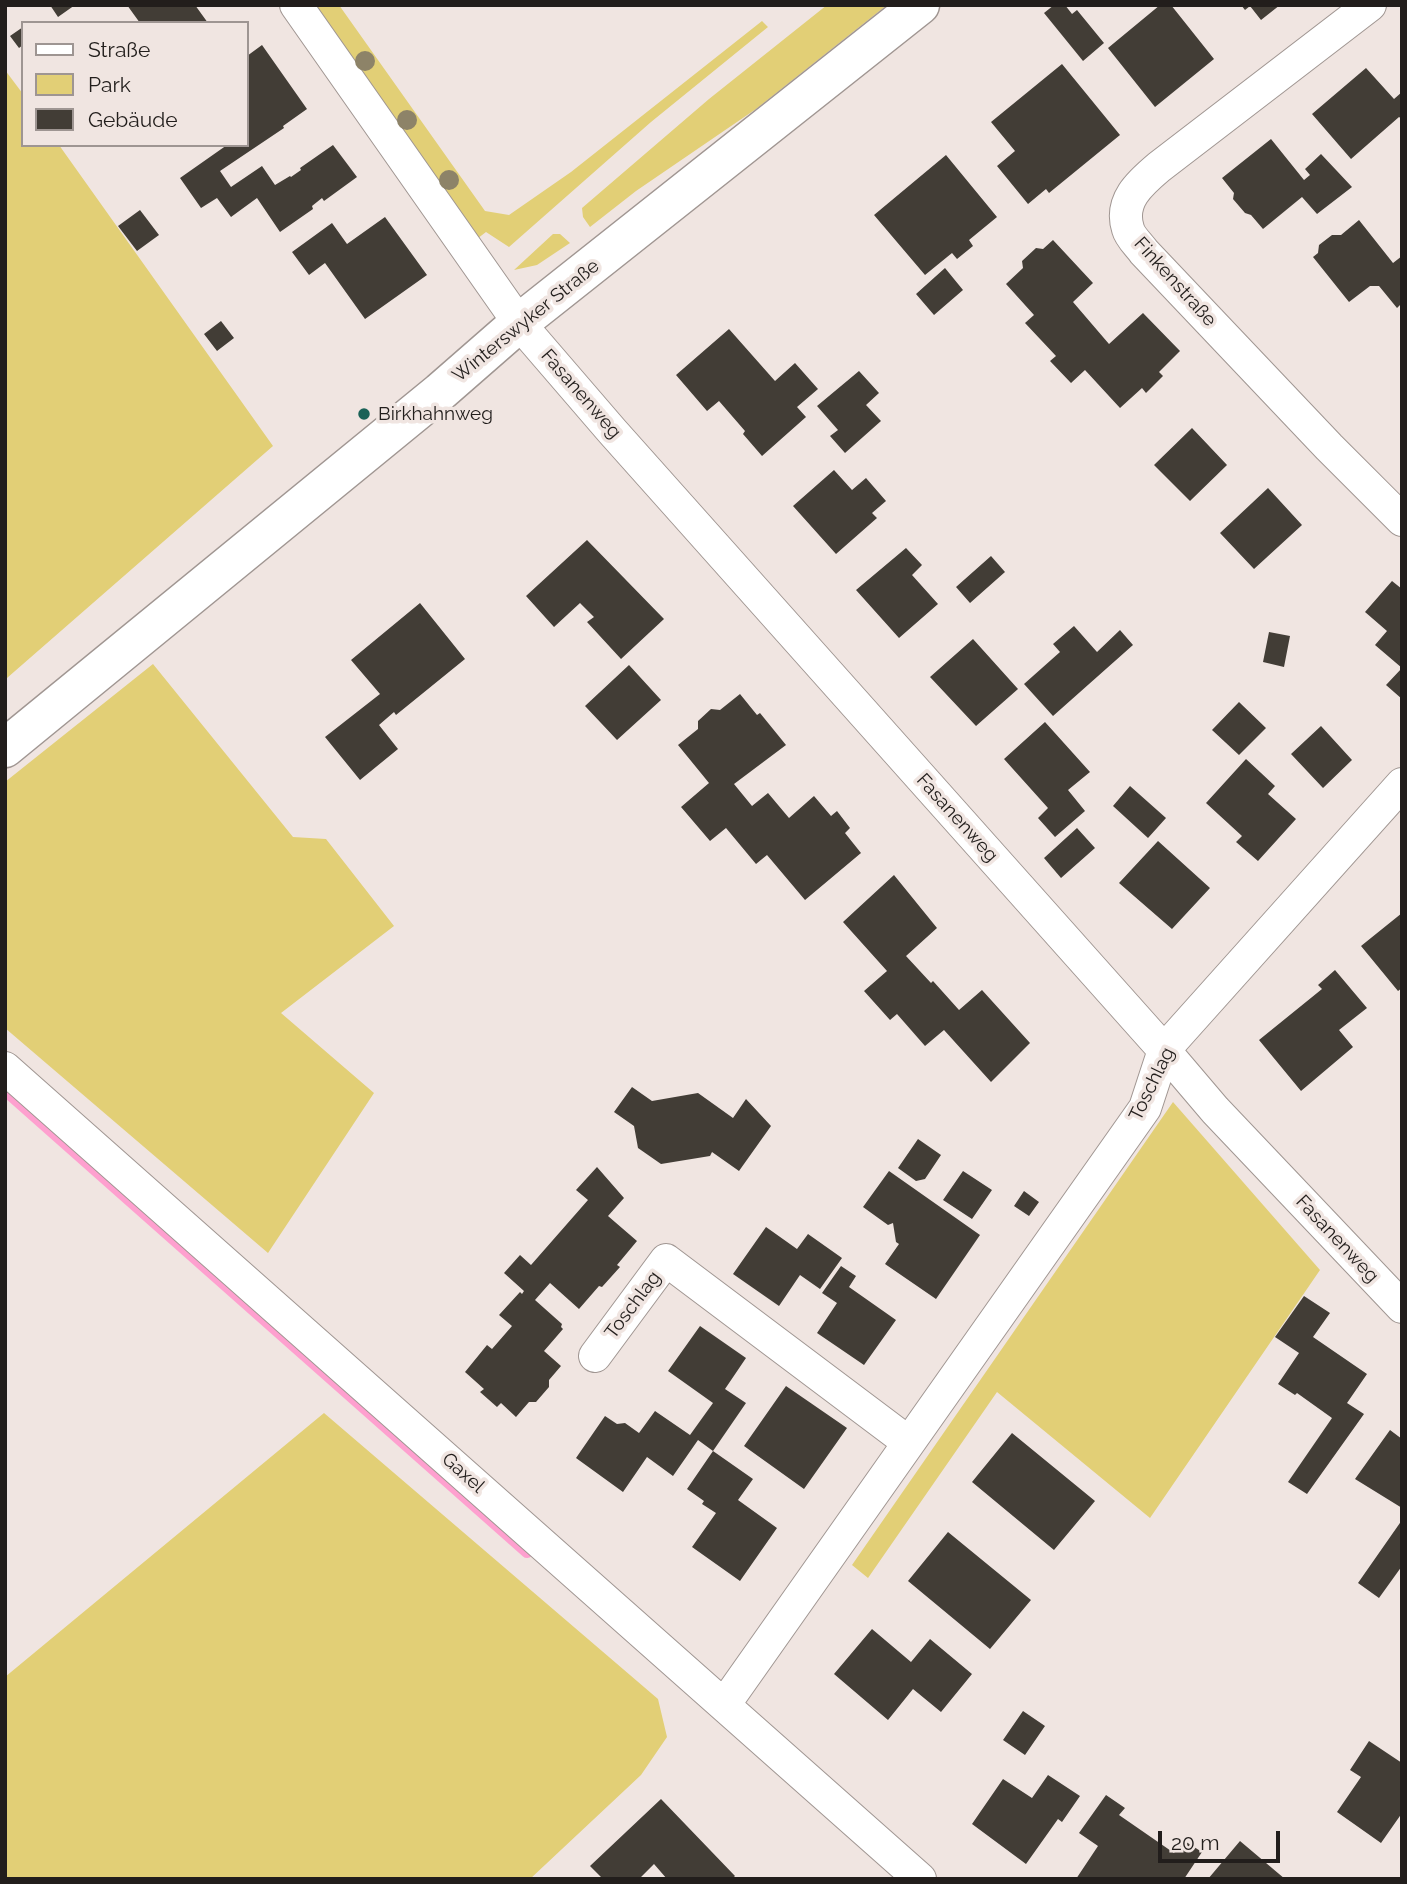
<!DOCTYPE html>
<html>
<head>
<meta charset="utf-8">
<style>
  body { margin:0 }
  #map { position:relative; width:1407px; height:1884px; overflow:hidden; background:#f0e5e1; font-family:Raleway,sans-serif }
  canvas { display:block }
  .frame { position:absolute; inset:0; border:7px solid #221e1c; pointer-events:none }
  .legend { position:absolute; left:21px; top:21px; width:228px; height:126px; box-sizing:border-box; background:#f0e5e1; border:2px solid #9e9592; margin:0; padding:9px 12px; list-style:none; font-size:21px; color:#221e1c }
  .legend li { display:flex; align-items:center; gap:14px; height:35px }
  .legend b { width:35px; border:2px solid #9e9592 }
  .scale { position:absolute; left:1158px; top:1831px; width:122px; height:32px; box-sizing:border-box; border:4px solid #221e1c; border-top:0; padding-left:9px; font-size:21px; line-height:24px; white-space:nowrap; color:#221e1c; -webkit-text-stroke:5px #f0e5e1; paint-order:stroke }
</style>
</head>
<body>
<div id="map">
<canvas width="1407" height="1884"></canvas>
<div class="frame"></div>
<ul class="legend">
<li><b style="height:9px;background:#fff"></b>Straße</li>
<li><b style="height:19px;background:#e2cf76"></b>Park</li>
<li><b style="height:19px;background:#423d36"></b>Gebäude</li>
</ul>
<div class="scale">20 m</div>
</div>
<script>
const ctx = document.querySelector('canvas').getContext('2d');
ctx.lineJoin = 'round';
function fillPath(path, color) {
  ctx.fillStyle = color;
  ctx.fill(path, 'evenodd');
}
function strokePath(path, color, width, dash) {
  ctx.strokeStyle = color;
  ctx.lineWidth = width;
  ctx.lineCap = dash ? 'butt' : 'round';
  ctx.setLineDash(dash || []);
  ctx.stroke(path);
}
function drawText(font, color, halo, rows, align = 'center') {
  ctx.font = font + ' Raleway,sans-serif';
  ctx.lineWidth = 7;
  ctx.setLineDash([]);
  ctx.textBaseline = 'middle';
  ctx.strokeStyle = halo;
  ctx.fillStyle = color;
  for (const [text, x, y, turn = 0] of rows) {
    ctx.save();
    ctx.translate(x, y);
    ctx.rotate((+turn || 0) * Math.PI / 180);
    ctx.textAlign = isNaN(turn) ? turn : align;
    if (halo) ctx.strokeText(text, 0, 0);
    ctx.fillText(text, 0, 0);
    ctx.restore();
  }
}
const green = new Path2D(`
  M307,5h32l146,206 24,4 62,-43 191,-151 6,6 -117,95 -142,125 -23,-15 -13,10z
  M827,5h60l-131,104 -120,82 -46,36 -7,-10 -1,-9 127,-109z
  M5,70l18,24v51h36l214,301 -266,232 -2,-3z
  M553,234h7l10,9 -33,22 -23,5z
  M153,664l140,173 33,2 68,87 -113,87 93,80 -106,160 -263,-225v-246z
  M1173,1102l147,168 -170,248 -153,-126 -129,186 -16,-13z
  M324,1413l334,286 9,38 -26,38 -111,104h-525v-202z`);
const stream = new Path2D(`
  M5,1090l522,462`);
const building = new Path2D(`
  M50,5h25l-17,12z
  M127,5h68l13,18h-68z
  M1054,5h11l7,9 5,-4 27,33 -21,18 -39,-48z
  M1160,5h11l43,54 -59,48 -47,-59z
  M1241,5h39l-19,15 -11,-14 -5,4z
  M23,27v18l-4,3 -9,-12z
  M262,45l45,64 -24,17 1,2 -64,43 11,16 31,-21 13,19 15,-9 1,1 10,-7 -1,-2 33,-23 24,32 -33,24 -2,-3 -10,8 1,3 -33,23 -23,-34 -26,19 -14,-19 -16,10 -21,-30 47,-33h20v-89z
  M1062,64l58,71 -71,58 -3,-4 -18,15 -31,-38 18,-15 -24,-29z
  M1366,68l28,31 8,-7v27l-3,-2 -48,42 -39,-45z
  M1271,139l33,41 6,-5 -5,-6 16,-15 31,33 -35,27 -15,-17 -39,32 -12,-14 -6,-2 -12,-14 1,-6 -12,-15z
  M946,155l51,62 -28,23 4,6 -16,13 -5,-6 -27,22 -51,-60z
  M140,210l19,25 -22,16 -19,-25z
  M385,217l42,58 -62,44 -40,-56 -16,12 -17,-23 40,-29 15,21z
  M1359,220l34,43 9,-7v47l-5,5 -18,-22h-9l-21,16 -36,-45 5,-4 1,-8 13,-10h9z
  M1053,240l40,43 -20,19 36,42 34,-31 37,38 -21,21 4,4 -17,17 -4,-5 -22,20 -35,-38 -14,13 -21,-22 6,-5 -31,-33 9,-8 -28,-31 17,-16 -1,-7 14,-13 7,1z
  M945,268l18,22 -29,25 -18,-21z
  M221,321l13,17 -17,13 -13,-17z
  M729,329l46,52 20,-18 23,26 -21,18 9,10 -44,39 -19,-22 2,-3 -26,-30 -12,10 -31,-36z
  M859,371l20,22 -13,12 15,16 -36,32 -15,-17 8,-6 -21,-24z
  M1192,428l35,37 -37,36 -36,-36z
  M834,470l18,20 14,-12 20,23 -14,12 5,5 -41,36 -43,-48z
  M1268,488l34,37 -48,44 -34,-36z
  M587,540l77,79 -43,40 -34,-37 7,-5 -14,-14 -26,24 -28,-31z
  M906,548l16,17 -10,10 26,29 -39,34 -43,-48z
  M991,556l14,16 -35,31 -14,-16z
  M1392,581l10,8v79l-27,-23 12,-14 -22,-19z
  M420,603l45,56 -69,56 -2,-3 -15,13 19,24 -38,31 -35,-43 55,-43 -29,-34z
  M1074,626l23,26 23,-22 13,15 -80,71 -29,-32 36,-32 -7,-8z
  M1269,632l21,4 -6,31 -21,-5z
  M973,639l45,50 -42,37 -46,-49z
  M629,665l32,35 -44,40 -32,-34z
  M1402,668v31l-16,-14z
  M740,694l17,21 3,-2 26,32 -52,39 18,22 16,-13 21,25 25,-22 17,20 6,-5 13,17 -5,5 16,20 -56,47 -38,-45 -11,9 -30,-36 -16,13 -29,-34 28,-24 -31,-38 20,-16v-8l13,-12 9,1z
  M1239,702l27,26 -27,27 -27,-25z
  M1045,722l45,50 -22,18 17,21 -30,26 -17,-19 10,-10 -44,-49z
  M1321,726l31,34 -29,28 -32,-34z
  M1246,759l29,27 -7,8 28,25 -38,42 -22,-19 6,-6 -36,-33z
  M1130,786l36,32 -18,20 -35,-32z
  M1077,828l18,20 -34,30 -17,-20z
  M1158,841l52,47 -38,41 -53,-46z
  M894,875l43,53 -31,28 25,27 2,-2 26,29 23,-20 48,53 -39,39 -47,-52 -19,16 -28,-32 -7,6 -26,-29 23,-20 -44,-49z
  M1402,913v75l-4,3 -37,-45z
  M1335,970l32,38 -28,22 14,17 -52,44 -42,-51 63,-51 -4,-4z
  M632,1087l20,14 46,-8 35,25 13,-19 25,27 -32,45 -27,-19 -2,4 -49,8 -23,-16 -4,-22 -20,-14z
  M918,1139l23,16 -16,24 -9,2 -18,-13z
  M597,1167l27,31 -16,18 29,25 -20,24 3,2 -18,20 -3,-1 -20,23 -29,-26 -15,17 27,24 -1,3 2,2 -19,22 17,15 -12,14v7l-13,15h-7l-13,15 -15,-14 -4,4 -17,-15 4,-3 -19,-17 22,-27 5,4 20,-23 -13,-11 21,-23 2,2 2,-3 -20,-18 16,-18 11,10 57,-65 -12,-10z
  M889,1171l91,64 -44,64 -51,-35 14,-20 -3,-2 -3,-19 -5,2 -25,-18z
  M963,1171l29,19 -20,29 -29,-19z
  M1024,1191l15,11 -10,14 -15,-10z
  M766,1227l31,22 11,-15 34,24 -22,31 -20,-14 -21,31 -46,-32z
  M841,1266l15,10 -7,11 47,33 -32,45 -47,-32 20,-30 -15,-10z
  M1304,1296l26,17 -17,24 54,37 -20,29 17,11 -57,80 -19,-12 44,-64 -35,-25 -2,2 -17,-11 21,-31 -24,-16z
  M700,1326l46,32 -21,31 21,14 -33,48 -15,-11 -25,36 -26,-19 -24,35 -47,-34 29,-42 12,8 8,-1 14,10 16,-22 35,24 23,-32 -45,-32z
  M786,1386l61,42 -43,61 -60,-43z
  M1390,1430l12,9v69l-47,-29z
  M1012,1433l83,68 -41,49 -82,-68z
  M713,1451l40,28 -15,21 39,28 -37,53 -48,-34 24,-34 -14,-9 2,-3 -17,-12z
  M1402,1520v46l-23,32 -21,-15z
  M948,1532l83,68 -41,49 -82,-68z
  M872,1629l39,33 19,-23 42,35 -31,38 -28,-23 -25,31 -54,-46z
  M1023,1711l22,15 -20,29 -22,-15z
  M1369,1741l33,22v50l-21,30 -44,-31 24,-35 -11,-7z
  M1048,1775l32,21 -18,26 -4,-3 -32,45 -54,-40 31,-45 29,19z
  M1106,1795l19,13 -6,7 55,38 9,-13 19,12 -18,27h-108l22,-33 -19,-13z
  M661,1799l74,77 -3,3h-60l-2,-2 -3,2 -13,-15 -15,15h-36l-13,-13z
  M1240,1841l45,38h-77z`);
const street = new Path2D(`
  M296,5l223,318 93,108 552,619 51,60 187,197
  M1370,5l-211,162c-19,16 -40,34 -31,62 2,8 11,16 16,23l185,195 73,73
  M5,1068l915,811
  M595,1356l71,-96 242,182
  M724,1705l421,-597 19,-58 238,-266`);
const secondary = new Path2D(`
  M5,748l435,-356 79,-69 401,-318`);
const trees = [
  [365,61],
  [407,120],
  [449,180]
];
const markers = [
  [364,414,7,"#1a6257"]
];
const streetNames = [
  ["Finkenstraße",1175,282,48],
  ["Winterswyker Straße",526,321,-39],
  ["Fasanenweg",581,394,49],
  ["Fasanenweg",957,818,48],
  ["Toschlag",1152,1084,-64],
  ["Fasanenweg",1337,1239,47],
  ["Toschlag",633,1305,-53],
  ["Gaxel",463,1473,42]
];
const poiNames = [
  ["Birkhahnweg",378,414]
];
fillPath(green, '#e2cf76');
strokePath(stream, '#fea0cf', 12);
fillPath(building, '#423d36');
strokePath(street, '#a09692', 34);
strokePath(secondary, '#a09692', 41);
strokePath(street, '#fff', 32);
strokePath(secondary, '#fff', 38);
ctx.fillStyle = '#8d8368';
for (const [x, y] of trees) {
  ctx.beginPath();
  ctx.arc(x, y, 10, 0, 2 * Math.PI);
  ctx.fill();
}
for (const [x, y, r, color] of markers) {
  const dot = new Path2D();
  dot.arc(x, y, r, 0, 2 * Math.PI);
  ctx.fillStyle = color;
  ctx.fill(dot);
  strokePath(dot, '#f0e5e1', 2.5);
}
drawText('19px', '#221e1c', '#f0e5e1', streetNames);
drawText('19px', '#221e1c', '#f0e5e1', poiNames, 'left');
</script>
</body>
</html>
